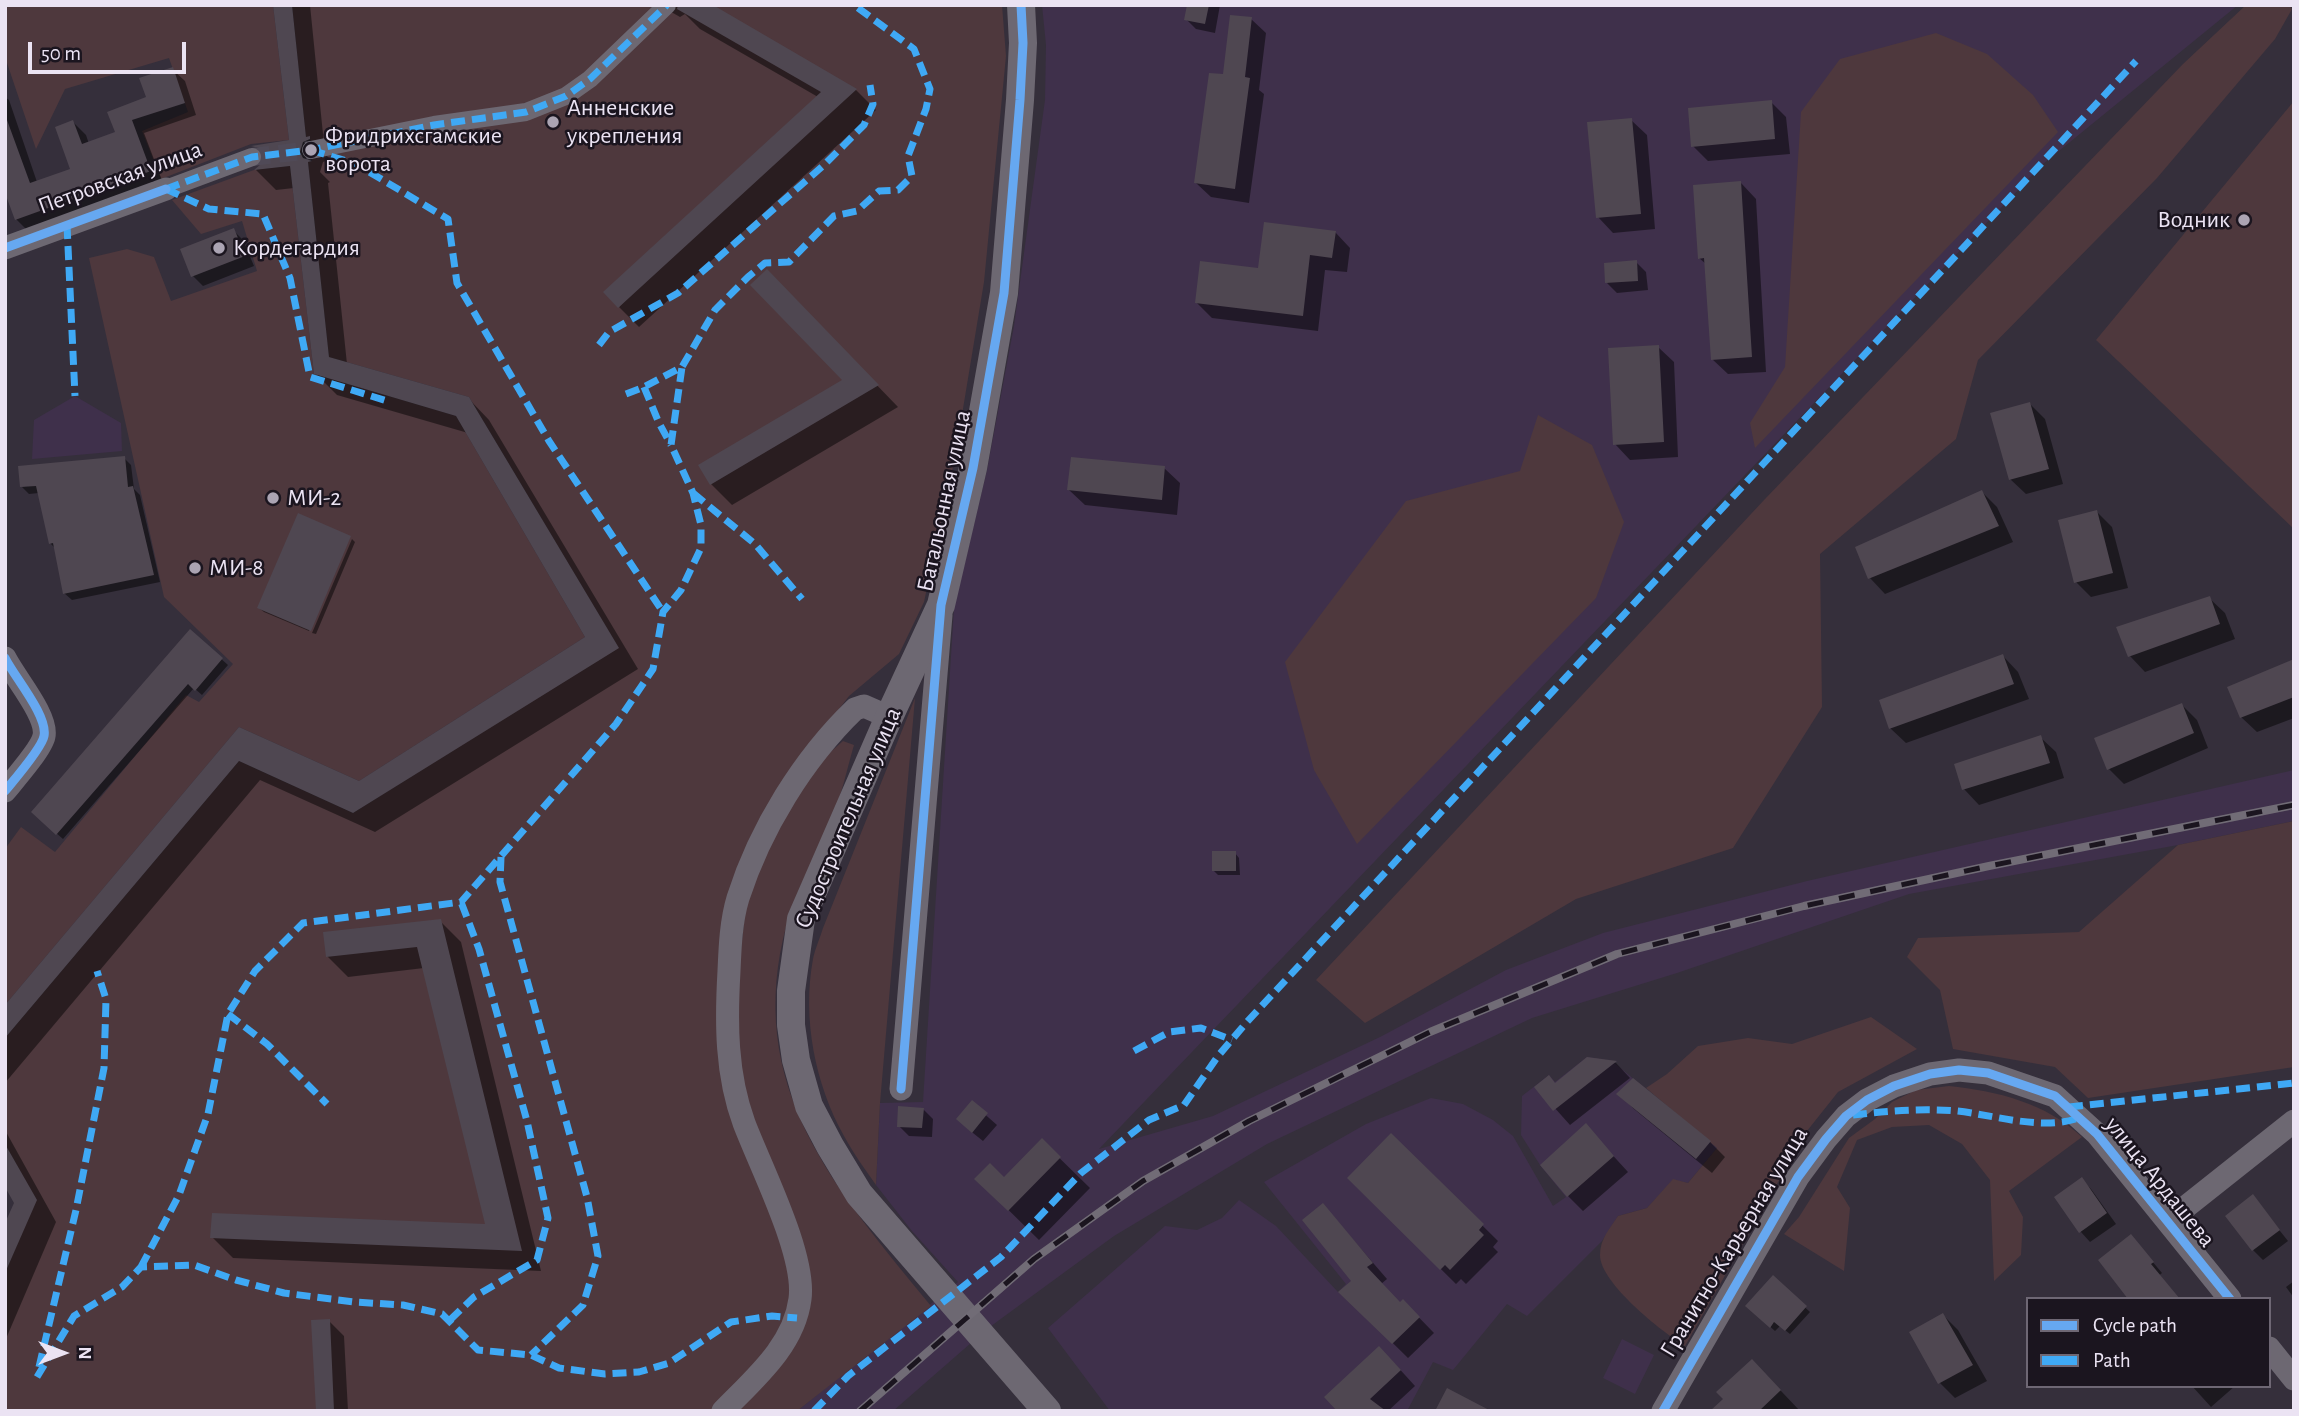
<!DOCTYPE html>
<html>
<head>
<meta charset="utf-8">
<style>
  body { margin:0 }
  #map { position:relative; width:2299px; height:1416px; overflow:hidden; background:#352f3b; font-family:"Alegreya Sans",sans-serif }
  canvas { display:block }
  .frame { position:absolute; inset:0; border:7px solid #ebe3f3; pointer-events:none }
  .legend { position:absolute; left:2026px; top:1297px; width:245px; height:91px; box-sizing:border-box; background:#1b151f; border:2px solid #6e6774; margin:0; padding:9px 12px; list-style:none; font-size:21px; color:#ebe3f3 }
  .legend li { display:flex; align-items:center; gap:14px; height:35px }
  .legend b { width:35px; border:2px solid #6e6774 }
  .north { position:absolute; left:28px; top:1318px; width:70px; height:70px; -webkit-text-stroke:5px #1b151f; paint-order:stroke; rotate:90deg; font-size:19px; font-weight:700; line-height:28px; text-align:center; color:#ebe3f3 }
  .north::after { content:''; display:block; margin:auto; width:24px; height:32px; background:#ebe3f3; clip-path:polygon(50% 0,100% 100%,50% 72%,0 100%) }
  .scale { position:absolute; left:28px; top:42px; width:158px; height:32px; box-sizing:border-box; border:4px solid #ebe3f3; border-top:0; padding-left:9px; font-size:21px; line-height:24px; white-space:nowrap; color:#ebe3f3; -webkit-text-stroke:5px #1b151f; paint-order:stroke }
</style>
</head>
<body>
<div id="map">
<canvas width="2299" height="1416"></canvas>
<div class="frame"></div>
<ul class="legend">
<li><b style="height:9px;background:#66a8f1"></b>Cycle path</li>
<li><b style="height:9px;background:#3fa9f5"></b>Path</li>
</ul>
<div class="north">N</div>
<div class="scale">50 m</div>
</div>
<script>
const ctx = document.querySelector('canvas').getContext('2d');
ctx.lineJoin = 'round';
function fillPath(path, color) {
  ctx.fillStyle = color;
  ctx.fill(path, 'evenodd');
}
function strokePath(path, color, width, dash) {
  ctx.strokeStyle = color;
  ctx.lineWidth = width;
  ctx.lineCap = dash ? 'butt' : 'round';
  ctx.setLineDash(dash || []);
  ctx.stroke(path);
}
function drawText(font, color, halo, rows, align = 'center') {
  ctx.font = font + ' "Alegreya Sans",sans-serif';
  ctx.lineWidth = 5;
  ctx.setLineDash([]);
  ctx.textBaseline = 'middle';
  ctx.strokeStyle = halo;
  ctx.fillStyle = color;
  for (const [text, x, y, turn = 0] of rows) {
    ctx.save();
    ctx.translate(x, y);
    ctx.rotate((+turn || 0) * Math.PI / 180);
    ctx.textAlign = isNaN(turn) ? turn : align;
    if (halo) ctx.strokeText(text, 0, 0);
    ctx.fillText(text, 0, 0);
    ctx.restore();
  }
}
const built = new Path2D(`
  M1042,5h1196l-195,159 -944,985 114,-33 167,-79 126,-67 97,-37 204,-52 487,-111v51l-116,24 -269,49 -232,79 -145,45 -265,126 -153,92 -127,93 -94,82h-96l161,-129 -46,-51 -36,-46 4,-82 43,-1 31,-494 33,-138 27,-144 31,-226 1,-55z
  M75,396l46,27 1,28 -90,8 2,-39z
  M1587,1057l25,4 105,87 -29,35 -15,-3 -26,28 -29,8 -16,25 -75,75 -20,-12 -54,66 -20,-8 -26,49h-297l-62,-83 117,-102 32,4 25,-12 17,-18 37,26 62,66 8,-8 -82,-102 102,-58 65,-26 32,6 30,16 20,16 40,70 13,-9 -26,-32 -19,-30 1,-39 27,-21 6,7z
  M1622,1339l32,16 -19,39 -32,-16z`);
const green = new Path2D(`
  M5,5h268l16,135 -38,4 -90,35 -19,-48 46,-19 -19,-54 -104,31 -29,60 -31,-92z
  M292,5h710l4,51 -22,226 -29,175 -31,145 -25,52 -50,42 -50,66 -21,33 -58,203 65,243 9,48 -19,58 -62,64h-708v-138l31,-73 -31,-56v-106l234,-277 114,52 265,-166 -149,-250 -140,-40 -21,-195 4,-1 -2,-24h-4z
  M2246,5h43l3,4 -17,30 -118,139 -179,182 -22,79 -136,115 2,153 -89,141 -157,51 -211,124 -49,-43 449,-481 418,-435z
  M1936,33l51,21 46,41 25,37 -303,316 -5,-25 35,-56 16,-255 39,-53z
  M2294,101v428l-198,-189z
  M290,166l24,208 142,42 129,221 -226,144 -120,-54 -234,278v-156l16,-22 34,25 131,-157 13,7 34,-38 -69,-67 -75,-339 38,-9 27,8 17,44 86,-30 -15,-50 -41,13 -29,-34 82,-30z
  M1538,415l54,30 32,77 -28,76 -239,246 -43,-74 -29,-108 121,-161 114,-30z
  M915,698l-35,405 -4,82c-11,-16 -23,-32 -32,-49 -29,-52 -42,-118 -31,-177 2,-10 7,-21 10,-31z
  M843,741l11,4c-7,24 -12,48 -21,71 -15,35 -36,72 -46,107 -45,164 49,266 144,383l-134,105h-66l75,-92 -66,-234 -5,-82 12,-107 29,-67 43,-67z
  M2294,821v246l-206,31 -33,-31 -102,-18 -13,-59 -33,-33 11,-19 161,-6 99,-87z
  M1871,1017l46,32 -79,43 -31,39 -122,215c-23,-14 -85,-63 -85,-91 0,-16 10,-27 18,-39l29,-8 26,-29 15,4 29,-35 -71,-60 21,-14 31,-28 50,-8 44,6z
  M1949,1086c48,5 97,17 133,51l-73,54 14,26 -2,38 -27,26 -4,-101 -28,-36 -33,-19 -37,2 -35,13 -20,47 13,21 -6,63 -60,-37 15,-17 50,-79 26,-19 17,-17 24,-12z`);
const shadow = new Path2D(`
  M275,5h35l15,149 5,5 -7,3 -3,10 10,10 -2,1 19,181 121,34 21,22 149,249 -263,163 -115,-52 -255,303v-75l235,-279 119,54 229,-145 -120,-205 -131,-38 -21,-21 -22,-186 -18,2 -20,-20 7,-5 1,-9 -9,-10 36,-4z
  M659,5h51l146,85 20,20 -237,217 -20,-20 199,-210 -118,-68 -15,-15 -5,3z
  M1189,5h31l-5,28 -19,-4 -10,-10z
  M1251,19l15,14 -7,57 5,4 -15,109 -38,-6 -15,-14 29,-107z
  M172,69l13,12 11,34 -52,18 19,50 -134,49 -13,-13 -11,-31v-91l4,3 28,82 35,-12 1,-48 13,13 3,9 28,-11z
  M1771,102l15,15 4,37 -82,7 -15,-15z
  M1631,120l16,15 8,94 -42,4 -15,-16z
  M1741,183l15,16 10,173 -38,2 -16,-15 -6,-95 -7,-6z
  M233,230l10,10 11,26 -51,20 -10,-10 -11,-26z
  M1335,232l15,16 -3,24 -22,-2 -7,61 -106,-13 -15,-15z
  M1636,262l10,10 2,18 -31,3 -10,-10z
  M787,292l111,115 -166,98 -21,-21 133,-103z
  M1658,347l16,15 4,95 -48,3 -15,-16z
  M2030,404l15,15 18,65 -37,10 -16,-15z
  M124,458l7,7 3,24 6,6 20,87 -88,18 -8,-7 -8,-44 -6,-6 -11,-50 -10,1 -7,-7z
  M1164,468l16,15 -3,32 -92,-10 -16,-15z
  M1982,492l15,15 16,35 -128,52 -15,-16z
  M2097,512l15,15 16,61 -37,9 -15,-15z
  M349,537l-40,94 -45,-19 -5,-4z
  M352,539l3,3 -39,92 -4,-1z
  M2209,598l16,15 10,26 -90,33 -15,-16z
  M191,632l37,33 -26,30 -8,-7 -131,151 -24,-21z
  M2003,656l15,16 11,27 -123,44 -16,-15z
  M2294,661v57l-37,14 -16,-15z
  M2182,705l15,15 11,28 -84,36 -15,-15z
  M2040,737l16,15 8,26 -85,27 -15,-16z
  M1235,853l4,5 1,17h-22l-4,-4z
  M440,921l21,21 80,329 -308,-13 -21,-21 276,-11 -64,-258 -76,9 -21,-21z
  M1587,1059l29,4 14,15 -60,47 -34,-38 19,-3z
  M1619,1094l91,48 15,15 -13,16 -78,-64z
  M972,1103l25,22 -14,16 -15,-12z
  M923,1109l10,10 -1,18 -23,-1 -10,-10z
  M1585,1125l43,47 -45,39 -15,-15z
  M5,1130l51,92 -51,119v-114l11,-25 -11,-18z
  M1391,1135l107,106 -5,6 5,5 -32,32 -5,-5 -5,5 -107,-106z
  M1042,1141l48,47 -51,52 -62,-61 27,1z
  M2081,1179l10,10 25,35 -26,18 -9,-10z
  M2253,1197l35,44 -25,19 -10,-10z
  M1323,1205l64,74 -6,5 19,20 3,-3 31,32 -26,25 -67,-66 13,-11z
  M2131,1236l31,37 -32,26z
  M1773,1278l37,34 -20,22 -10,-8 -5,5 -28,-25z
  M2294,1281v17l-8,-11z
  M1943,1315l15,15 29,51 -32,17 -15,-15z
  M329,1321l15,15 4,75h-31z
  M1752,1361l30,31 18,19h-88l13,-12z
  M1395,1364l20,22 -27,25h-49z
  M2192,1386h43l-24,21z`);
const building = new Path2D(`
  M273,5h19l14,132 4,-1v3l-7,3 -3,10 3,6 9,3 -4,1 21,195 140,40 150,251 -266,165 -114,-52 -234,277v-33l234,-278 120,54 226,-144 -129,-221 -142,-42 -24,-208 -36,4 7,-6 2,-10 -4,-6 -8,-2 38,-6z
  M678,5h35l144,84 -239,219 -15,-16 218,-200 -144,-83z
  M1187,5h22l-4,19 -21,-4z
  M1230,15l22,2 -7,60 5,1 -15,111 -41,-6 15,-110 14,1z
  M173,67l12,36 -53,17 19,51 -136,49 -10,-27v-73h2l23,63 40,-14 -15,-42 18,-7 9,24 33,-12 -8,-20 39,-15 -7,-19z
  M1772,100l3,39 -84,8 -3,-39z
  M1632,118l9,96 -45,4 -9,-96z
  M1741,181l11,176 -41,3 -7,-102 -6,1 -5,-74z
  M1264,222l72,9 -4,27 -22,-3 -7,61 -108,-13 5,-42 58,7z
  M234,228l11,28 -54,21 -11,-28z
  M1637,260l1,21 -33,2 -1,-20z
  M767,269l112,116 -169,100 -12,-20 144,-85 -92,-95z
  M1659,345l5,97 -51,3 -5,-97z
  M2030,402l19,67 -40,11 -19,-67z
  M125,456l3,31 5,-1 21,89 -91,19 -10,-51 -4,1 -13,-58 -16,1 -2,-21z
  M1071,457l94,9 -3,34 -95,-10z
  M1982,490l17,36 -131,53 -13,-32z
  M2097,510l16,63 -39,10 -16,-63z
  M298,513l53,23 -40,95 -54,-23z
  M2210,596l10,28 -92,33 -12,-30z
  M190,629l33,29 -28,33 -7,-7 -132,151 -25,-23z
  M2003,654l11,30 -125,45 -10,-29z
  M2294,659v38l-54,21 -13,-31z
  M2182,703l12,30 -87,37 -13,-32z
  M2041,735l9,28 -88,27 -8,-26z
  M1212,851h24v20h-24z
  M441,919l81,332 -312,-13 2,-25 273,11 -68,-277 -91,10 -3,-25z
  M1587,1057l30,4 -64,50 -19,-24 15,-12 6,8z
  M1633,1078l78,63 -15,18 -80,-65z
  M972,1100l16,13 -16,20 -16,-14z
  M898,1106l26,2 -2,20 -25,-1z
  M1586,1123l28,33 -47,41 -27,-32z
  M1391,1133l93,91 -5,6 5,5 -34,35 -5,-5 -5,5 -93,-92z
  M1042,1138l19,19 -53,54 -34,-32 16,-16 14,14z
  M5,1144l32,56 -32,73v-50l9,-20 -9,-16z
  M2082,1177l25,36 -28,20 -25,-36z
  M2253,1194l27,36 -28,21 -27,-35z
  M1323,1203l50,60 -6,4 33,35 3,-3 17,18 -28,27 -54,-52 13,-11 -49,-61z
  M2131,1234l23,28 -3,2 29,35h-52l-30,-39z
  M1773,1275l34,31 -22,25 -11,-9 -4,6 -25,-22z
  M1943,1313l30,52 -35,19 -29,-52z
  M330,1319l4,92h-18l-5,-91z
  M1379,1346l22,24 -31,29 16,12h-49l-13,-14z
  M1752,1359l29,31 -22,21h-49l13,-12 -7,-7z
  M1447,1388l44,23h-56z`);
const pedestrianTunnel = new Path2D(`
  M252,157l59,-7`);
const pedestrian = new Path2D(`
  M311,150l123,-25 92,-13 40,-16 24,-17 77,-74
  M166,189l86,-32`);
const minor = new Path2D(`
  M5,248l161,-59
  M5,658c10,20 43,58 39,78 -2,12 -30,44 -39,55
  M901,1089l40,-474
  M2168,1221l126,-100
  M2269,1348l25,31
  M723,1411c31,-32 71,-65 77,-112 6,-44 -39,-131 -56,-176 -18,-49 -18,-100 -15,-152 1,-24 2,-50 9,-73 22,-69 65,-139 117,-189l9,-3 25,11
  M1663,1411l135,-234 28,-38 20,-23 21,-16 27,-14 36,-12 29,-4 29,3 67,23 42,38 133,165`);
const tertiary = new Path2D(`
  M1021,5l2,38 -3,57 -16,193 -31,175 -32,137 -52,112 -88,202 -10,72v34l5,35 13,46 21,40 29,48 188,217`);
const rail = new Path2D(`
  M860,1411l174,-152 109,-78 106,-60 181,-89 187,-78 187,-48 185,-40 305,-61`);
const quiet = new Path2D(`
  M311,150l45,14 92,55 9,64 92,158 114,171
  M166,189l86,-32 59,-7 123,-25 92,-13 40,-16 24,-17 77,-74
  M166,189l43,20 54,5 27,64 20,99 77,24
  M67,225l8,171
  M599,345l10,-13 69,-39 147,-129 39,-39 9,-21 -3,-19
  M644,387l15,36 12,22
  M626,394l18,-7 38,-20 33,-57 33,-33 17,-14 24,-1 45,-46 23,-5 22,-20 19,-1 14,-14 -4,-20 18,-47 4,-20 -16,-40 -60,-44
  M693,493l62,51 47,55
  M501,857l-1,25 87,315 11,59 -15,49 -52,50
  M228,1014l39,30 60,60
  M1134,1051l35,-19 32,-4 31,12
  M2069,1107l225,-24
  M1853,1115c34,-4 69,-7 104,-4 37,4 89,21 124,6
  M141,1267l38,-72 29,-81 20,-100 27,-43 48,-48 158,-21 155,-178 37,-55 10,-57 18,-22 20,-42v-23l-8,-32 -22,-48 11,-78
  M450,1320l24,-23 63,-37 11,-42 -21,-97 -48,-172 -18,-47
  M39,1367l37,-157 28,-142 2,-69 -9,-28
  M37,1377l37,-61 48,-29 19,-20 53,-2 42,15 48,13 70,9 49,3 39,9 36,36 53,5 28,13 46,6 34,-2 30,-9 62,-41 41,-6 25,2
  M814,1411l34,-35 153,-119 80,-84 68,-53 35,-15 34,-49 28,-33 890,-962`);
const cycleway = new Path2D(`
  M5,248l161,-59
  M5,658c10,20 43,58 39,78 -2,12 -30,44 -39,55
  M901,1089l40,-484 32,-137 31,-175 16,-193 3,-57 -2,-38
  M1663,1411l135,-234 28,-38 20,-23 21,-16 27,-14 36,-12 29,-4 29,3 67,23 42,38 133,165`);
const markers = [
  [553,122,7,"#aba4b3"],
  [311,150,7,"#aba4b3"],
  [2244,220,7,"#aba4b3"],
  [219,248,7,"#aba4b3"],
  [273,498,7,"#aba4b3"],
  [195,568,7,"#aba4b3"]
];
const poiNames = [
  ["Анненские",567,108],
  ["укрепления",567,136],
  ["Фридрихсгамские",325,136],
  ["ворота",325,164],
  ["Водник",2230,220,"right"],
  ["Кордегардия",233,248],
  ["МИ-2",287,498],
  ["МИ-8",209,568]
];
const streetNames = [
  ["Петровская улица",120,178,-20],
  ["Батальонная улица",944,501,-78],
  ["Судостроительная улица",848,818,-67],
  ["улица Ардашева",2160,1182,51],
  ["Гранитно-Карьерная улица",1734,1242,-59]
];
fillPath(built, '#3f304b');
fillPath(green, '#4e383d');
fillPath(shadow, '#0007');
fillPath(building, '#4f4751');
strokePath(pedestrianTunnel, '#504a57', 18, [18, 9]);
strokePath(pedestrian, '#6d6872', 18);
strokePath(minor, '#6d6872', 23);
strokePath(tertiary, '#6d6872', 28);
strokePath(rail, '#716c76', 8);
strokePath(rail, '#1b151f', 5, [16]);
strokePath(quiet, '#3fa9f5', 7, [14, 7]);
strokePath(cycleway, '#66a8f1', 9);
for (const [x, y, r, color] of markers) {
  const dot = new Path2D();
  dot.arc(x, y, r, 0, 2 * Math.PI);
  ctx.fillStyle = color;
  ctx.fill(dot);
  strokePath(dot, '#1b151f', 2.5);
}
drawText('24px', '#ebe3f3', '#1b151f', poiNames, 'left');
drawText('24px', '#ebe3f3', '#1b151f', streetNames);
</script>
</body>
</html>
